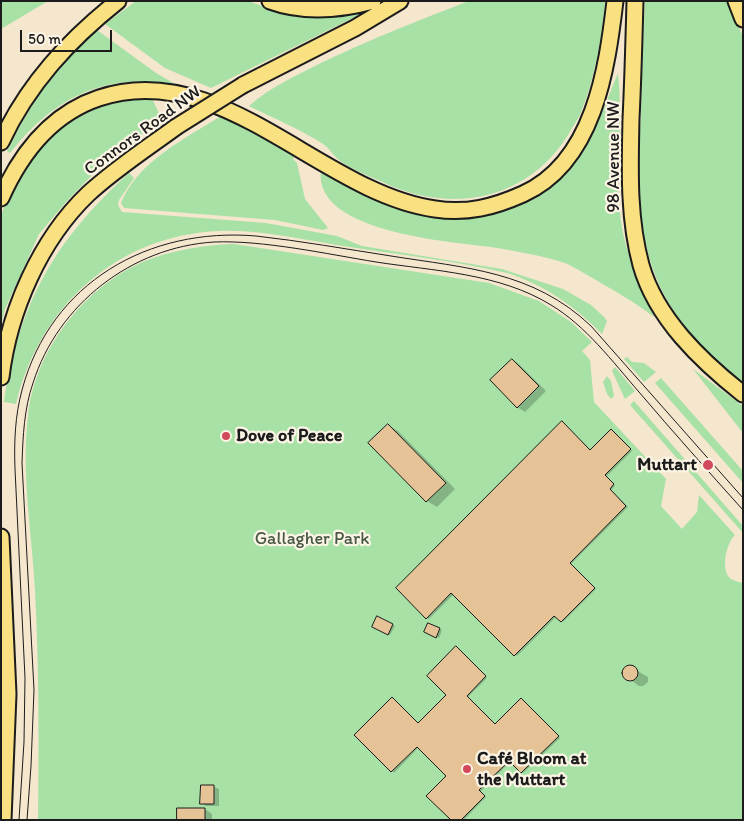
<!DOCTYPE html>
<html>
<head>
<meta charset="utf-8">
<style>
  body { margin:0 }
  #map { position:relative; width:744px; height:821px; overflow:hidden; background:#f5e6ce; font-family:Itim,sans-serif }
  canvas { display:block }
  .frame { position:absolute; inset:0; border:2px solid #1c1c1c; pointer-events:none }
  .scale { position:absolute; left:20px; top:30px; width:92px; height:22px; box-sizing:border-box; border:2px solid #1c1c1c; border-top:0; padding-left:6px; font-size:15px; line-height:18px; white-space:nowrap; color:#1c1c1c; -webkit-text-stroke:4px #fcf5e5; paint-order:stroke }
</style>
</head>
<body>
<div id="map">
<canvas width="744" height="821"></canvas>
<div class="frame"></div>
<div class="scale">50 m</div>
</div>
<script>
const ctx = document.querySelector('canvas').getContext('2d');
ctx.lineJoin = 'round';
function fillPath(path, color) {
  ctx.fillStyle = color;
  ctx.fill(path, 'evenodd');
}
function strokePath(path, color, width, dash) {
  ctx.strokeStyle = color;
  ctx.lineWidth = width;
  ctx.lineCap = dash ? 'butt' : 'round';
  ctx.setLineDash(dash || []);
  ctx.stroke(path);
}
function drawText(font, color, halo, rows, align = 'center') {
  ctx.font = font + ' Itim,sans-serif';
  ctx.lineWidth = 4.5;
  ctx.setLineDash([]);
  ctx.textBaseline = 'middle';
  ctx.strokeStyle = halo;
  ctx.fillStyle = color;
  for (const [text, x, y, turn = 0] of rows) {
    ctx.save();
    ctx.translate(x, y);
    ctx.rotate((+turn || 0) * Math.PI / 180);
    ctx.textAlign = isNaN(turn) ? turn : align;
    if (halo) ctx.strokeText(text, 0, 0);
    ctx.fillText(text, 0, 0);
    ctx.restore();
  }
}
const green = new Path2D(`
  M1,1h47l-47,28z
  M136,1h112l34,12 31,2 46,-2v2l-148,73 -46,-20 -60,-44z
  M469,1h136c-3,37 -10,76 -24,111 -3,8 -9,15 -13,23 -39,63 -112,79 -179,50 -15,-7 -37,-15 -50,-25 -6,-5 -10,-12 -16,-16 -23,-15 -50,-26 -74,-38 21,-19 47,-30 72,-43 48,-23 98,-43 148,-62z
  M645,1h83l15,36v346c-30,-24 -58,-50 -76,-83 -33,-58 -29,-125 -26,-189 1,-37 2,-73 4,-110z
  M97,30l59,43 19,11c-72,-11 -121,13 -165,69l-3,-2c27,-52 45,-82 90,-121z
  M618,73c5,46 -2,92 2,139 3,37 19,71 34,105 -20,-16 -43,-28 -65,-41 -8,-4 -17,-11 -27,-14 -23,-7 -47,-11 -71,-15 -40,-5 -178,-15 -170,-76l2,-1c26,15 53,33 82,41 66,19 138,2 177,-59 15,-25 25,-52 36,-79z
  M152,99l10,20 -65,51 -31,32 -27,32 -34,75 -4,16c0,-26 0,-52 0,-77 0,-10 -1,-21 0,-31 3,-13 11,-26 18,-38 29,-55 71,-79 133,-80z
  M221,116l75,39 -3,4 4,4 8,36 23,29 -5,2 -48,-10 -151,-12 -3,-5c16,-41 65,-65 100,-87z
  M129,173l5,5 -15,22 -1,5 4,7 144,11 71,13 25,10 140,23 61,20 28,16 13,12 3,4 -5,13c-28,-28 -57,-49 -95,-61 -52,-12 -105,-18 -157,-26 -43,-6 -88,-18 -131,-16 -102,4 -180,76 -203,173l-12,-2c15,-99 51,-162 125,-229z
  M234,244l255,39 50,18 32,21 21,20 -10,9 8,9 4,42 72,77 -5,27 21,23 15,-17 2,-17 36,40c-9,8 -15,36 -4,44 3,2 9,3 12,4v237h-705c1,-77 1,-154 -3,-230 -3,-58 -14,-115 -7,-174 7,-68 60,-135 125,-158 26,-9 53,-13 81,-14z
  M627,357l5,5 12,1 12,9 -12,10 -20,-23z
  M615,367l20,24 -10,8 -13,-28z
  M693,369l50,37v27z
  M607,376l4,5 3,15 -3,3 -4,-5 -4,-12z
  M661,378l82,93v12l-88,-100z
  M634,401l109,125v7l-113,-128z`);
const shadow = new Path2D(`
  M513,360l7,5 26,26 -21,21 -8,-5z
  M564,424l27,27 22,-20 19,20 -26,26 9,9 -4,4 17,17 -57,57 25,25 -33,33 -6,-6 -40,40 -63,-62 -25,25 -2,-1z
  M388,425l10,6 57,58 -18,18 -10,-6z
  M378,618l17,8 -5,9 -16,-8z
  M429,624l13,6 -3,8 -13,-6z
  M459,649l28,29 -19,19 27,28 28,-24 37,37 -37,35 -12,-12 -31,31 6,5 -22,23h-12l-5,-44 -28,-29 -25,26 -38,-38 62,-11 29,-29z
  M629,666l19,11v5l-5,4h-4l-15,-11v-4z
  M202,786l12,1 5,2v17h-13l-4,-3z
  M205,809l7,5v6h-34z`);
const building = new Path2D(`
  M512,359l27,27 -22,22 -27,-28z
  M562,421l28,29 21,-21 20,20 -26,26 9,9 -4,5 16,17 -56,57 25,25 -34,34 -7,-6 -40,40 -63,-63 -25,26 -30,-31z
  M388,424l58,59 -20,19 -58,-59z
  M377,616l16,8 -5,11 -16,-8z
  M428,623l12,5 -4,10 -12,-6z
  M456,646l30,30 -19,20 28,28 26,-26 38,38 -38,37 -12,-12 -30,29 6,6 -24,24h-10l-25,-24 20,-20 -29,-29 -26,25 -37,-37 38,-38 26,26 28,-28 -19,-19z
  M622 673a8 8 0 1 1 16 0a8 8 0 1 1-16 0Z
  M201,785h13v19h-14z
  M177,808h28v12h-28z`);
const major = new Path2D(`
  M270,1c33,12 70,9 103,0
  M635,1c-1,39 -2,78 -4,118 -1,49 -3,98 10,146 15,53 60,96 102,129
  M736,1l7,18
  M243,85l112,-57 45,-27
  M1,142c27,-58 68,-102 117,-141
  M1,198c20,-45 50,-84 98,-100 122,-41 222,95 336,111 32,5 59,-2 88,-15 71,-32 84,-125 92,-193
  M1,377c8,-66 39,-137 87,-183 27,-25 58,-45 88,-67
  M1,537l7,157 -5,126`);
const tram = new Path2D(`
  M19,820l5,-78 1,-64 -10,-209c-1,-27 0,-53 7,-79 29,-108 127,-163 234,-154 45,5 90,13 135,20 75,12 142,15 200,70l152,172
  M27,820l4,-54 3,-76 -12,-227c1,-27 2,-54 11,-80 25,-79 99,-136 181,-141 49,-2 113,12 162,20 58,9 123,11 175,43 35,21 61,56 88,87 34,40 69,79 104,118`);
const majorBridge = new Path2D(`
  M176,127l67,-42`);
const markers = [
  [226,436,5,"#d1495b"],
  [708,465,6,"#d1495b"],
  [467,769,5,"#d1495b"]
];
const streetNames = [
  ["Connors Road NW",143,131,-36],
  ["98 Avenue NW",614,157,-90]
];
const poiNames = [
  ["Dove of Peace",236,436],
  ["Muttart",697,465,"right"],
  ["Café Bloom at",477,759],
  ["the Muttart",477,780]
];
const parkNames = [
  ["Gallagher Park",312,539]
];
fillPath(green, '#a7e1a6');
fillPath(shadow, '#0003');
fillPath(building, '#e6c397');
strokePath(building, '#1c1c1c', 1);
strokePath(major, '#1c1c1c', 19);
strokePath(major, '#f9e181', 15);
strokePath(tram, '#1c1c1c', 1);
strokePath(majorBridge, '#1c1c1c', 19, []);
strokePath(majorBridge, '#f9e181', 15);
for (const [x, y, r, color] of markers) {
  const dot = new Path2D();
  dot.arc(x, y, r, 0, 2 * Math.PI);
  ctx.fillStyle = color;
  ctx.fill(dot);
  strokePath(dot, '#fcf5e5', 2);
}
drawText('18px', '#1c1c1c', '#fcf5e5', streetNames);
drawText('bold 18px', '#1c1c1c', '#fcf5e5', poiNames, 'left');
drawText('18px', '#465745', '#fcf5e5', parkNames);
</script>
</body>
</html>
